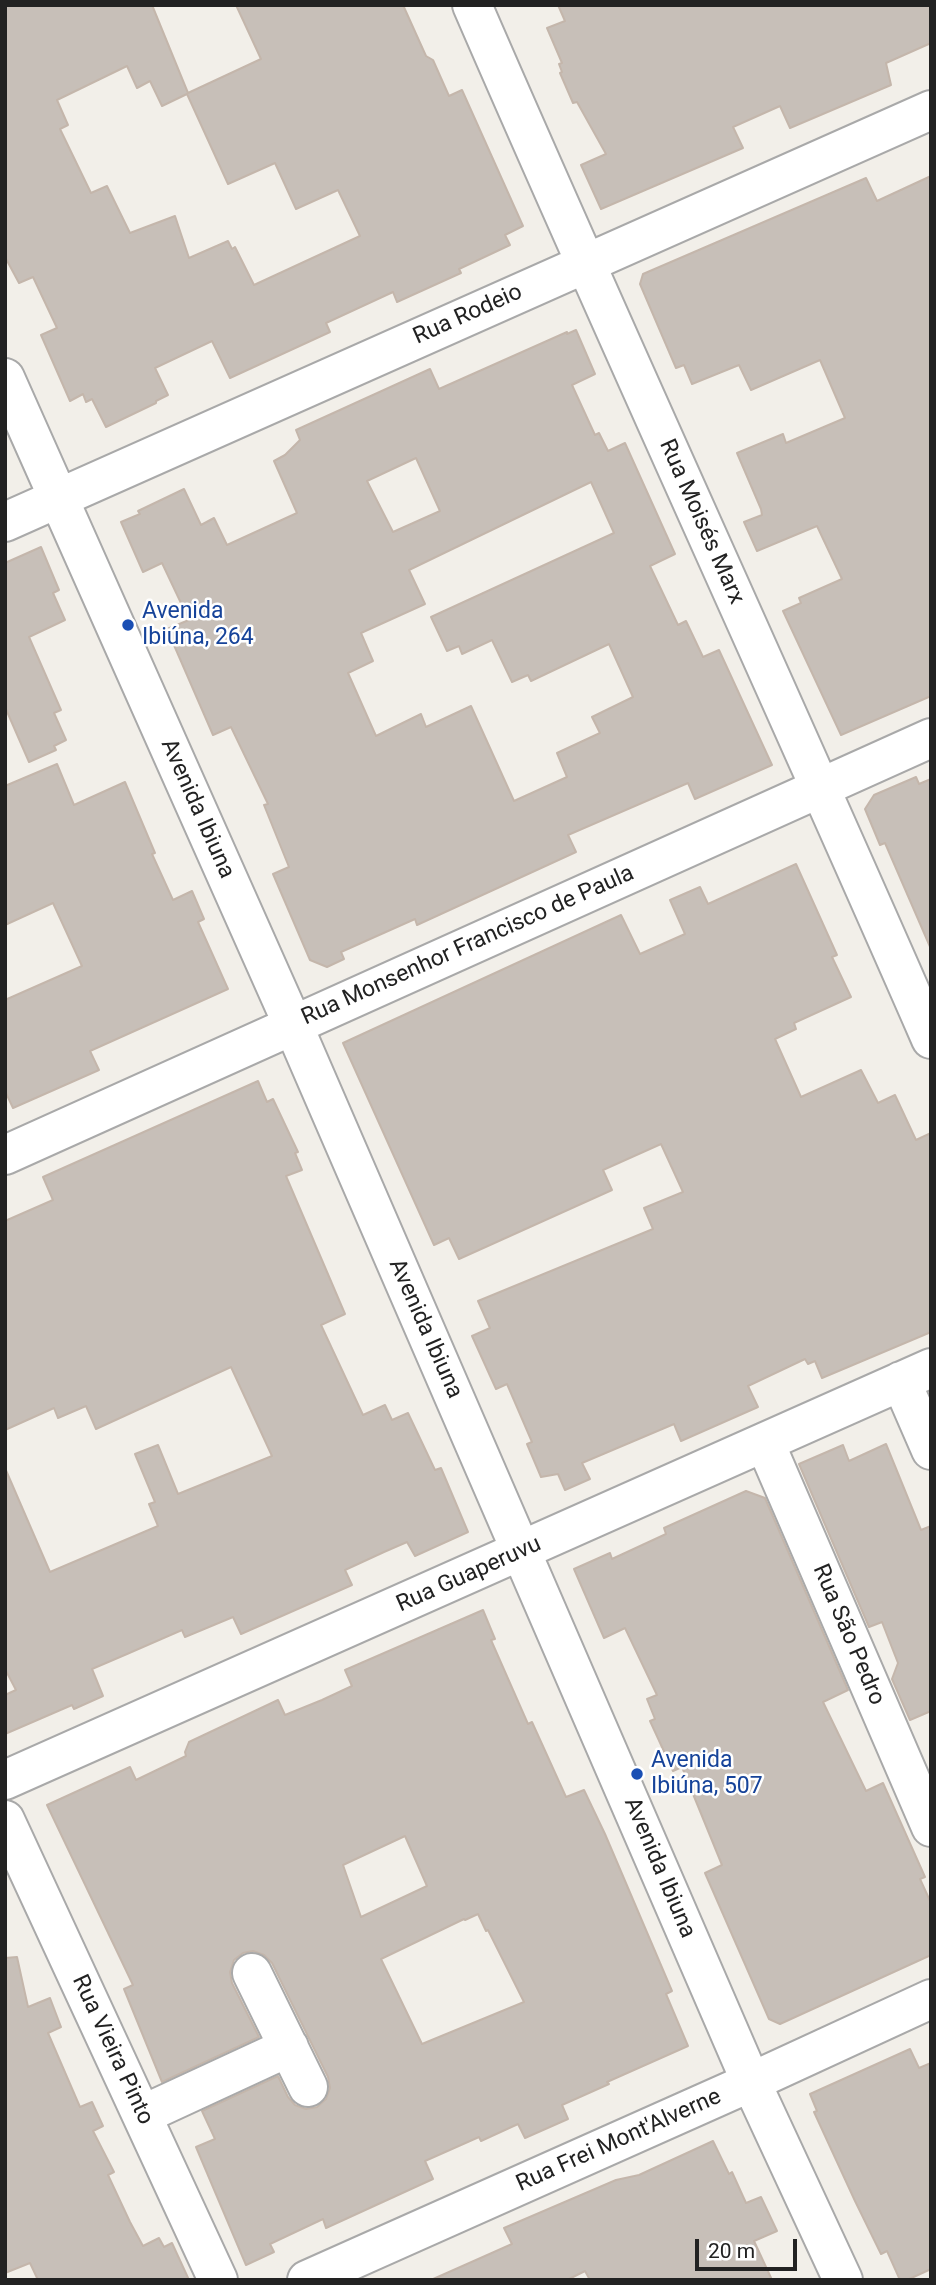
<!DOCTYPE html>
<html>
<head>
<meta charset="utf-8">
<style>
  body { margin:0 }
  #map { position:relative; width:936px; height:2285px; overflow:hidden; background:#f2efe9; font-family:Roboto,sans-serif }
  canvas { display:block }
  .frame { position:absolute; inset:0; border:7px solid #222; pointer-events:none }
  .scale { position:absolute; left:695px; top:2239px; width:102px; height:32px; box-sizing:border-box; border:4px solid #222; border-top:0; padding-left:9px; font-size:21px; line-height:24px; white-space:nowrap; color:#222; -webkit-text-stroke:5px #fff; paint-order:stroke }
</style>
</head>
<body>
<div id="map">
<canvas width="936" height="2285"></canvas>
<div class="frame"></div>
<div class="scale">20 m</div>
</div>
<script>
const ctx = document.querySelector('canvas').getContext('2d');
ctx.lineJoin = 'round';
function fillPath(path, color) {
  ctx.fillStyle = color;
  ctx.fill(path, 'evenodd');
}
function strokePath(path, color, width, dash) {
  ctx.strokeStyle = color;
  ctx.lineWidth = width;
  ctx.lineCap = dash ? 'butt' : 'round';
  ctx.setLineDash(dash || []);
  ctx.stroke(path);
}
function drawText(font, color, halo, rows, align = 'center') {
  ctx.font = font + ' Roboto,sans-serif';
  ctx.lineWidth = 5;
  ctx.setLineDash([]);
  ctx.textBaseline = 'middle';
  ctx.strokeStyle = halo;
  ctx.fillStyle = color;
  for (const [text, x, y, turn = 0] of rows) {
    ctx.save();
    ctx.translate(x, y);
    ctx.rotate((+turn || 0) * Math.PI / 180);
    ctx.textAlign = isNaN(turn) ? turn : align;
    if (halo) ctx.strokeText(text, 0, 0);
    ctx.fillText(text, 0, 0);
    ctx.restore();
  }
}
const building = new Path2D(`
  M5,5h147l36,88 73,-34 -25,-54h167l23,51 7,4 16,36 13,-6 61,136 -18,9 5,10 -51,24 2,4 -64,29 -4,-10 -67,31 4,9 -100,46 -18,-37 -57,27 13,27 -12,6v2l-50,24 -14,-28 -6,3 -3,-8 -13,7 -29,-66 16,-7 -24,-51 -14,6 -14,-26zM127,66l10,22 13,-7 12,25 25,-12 41,90 47,-21 21,46 42,-19 22,46 -106,49 -19,-38 -3,2 -4,-8 -39,17 -14,-42 -45,17 -23,-47 -16,7 -31,-64 8,-4 -11,-25z
  M558,5h373v38l-45,20 5,22 -101,43 -10,-22 -47,21 10,21 -142,61 -20,-44 25,-11 -29,-52 -4,1 -13,-30 2,-1 -3,-8 3,-1 -15,-35 18,-7z
  M931,176v520l-90,39 -58,-124 18,-8 -2,-5 43,-19 -25,-53 -60,25 -13,-29 18,-7 -1,-6 -24,-56 46,-19 3,9 59,-25 -25,-58 -69,30 -12,-25 -47,19 -8,-19 -8,3 -36,-84 3,-10 223,-96 11,23z
  M576,330l19,44 -23,11 23,50 4,-2 9,18 17,-8 50,111 -25,12 28,59 8,-4 17,36 16,-7 53,115 -77,34 -7,-16 -120,52 8,17 -159,73 -2,-6 -74,33 3,7 -17,8 -17,-7 -37,-86 16,-7 -25,-62 4,-1 -37,-77 -18,8 -46,-106 22,-9 -27,-57 -19,9 -22,-50 19,-8 -2,-3 46,-22 17,36 13,-7 13,27 70,-32 -23,-52 11,-6 15,-15 -4,-10 134,-61 9,20 128,-57v2zM416,458l24,53 -47,21 -26,-51zM591,482l23,51 -183,84 16,34 12,-5 3,8 30,-14 20,42 16,-7 3,6 78,-37 24,53 -41,20 8,16 -43,20 10,24 -53,24 -43,-95 -45,21 -5,-13 -45,22 -28,-63 25,-12 -12,-28 64,-29 -16,-34z
  M41,547l18,43 -6,3 12,27 -36,17 32,73 -7,3 12,27 -12,6 2,4 -27,12 -24,-55v-144z
  M57,764l17,41 51,-23 30,71 -3,1 21,46 19,-9 12,28 -6,3 30,67 -138,62 9,19 -86,38 -8,-17v-91l77,-34 -29,-63 -48,22v-139z
  M916,777l3,7 12,-5v170l-46,-106 -5,2 -15,-36 9,-14z
  M796,864l41,91 -5,2 19,40 -57,26 2,6 -21,10 26,58 60,-27 17,33 17,-8 21,45 15,-7v199l-109,46 -7,-17 -7,3 -3,-5 -57,27 10,21 -77,34 -7,-17 -92,39 8,16 -25,11 -7,-16 -17,3 -14,-33 5,-2 -25,-58 -11,5 -24,-53 18,-8 -12,-27 175,-72 -9,-21 39,-16 -22,-48 -58,26 9,20 -153,69 -10,-21 -15,7 -91,-202 278,-128 19,39 45,-20 -15,-34 30,-13 8,17z
  M258,1081l9,21 6,-3 25,53 -3,1 7,17 -16,6 59,138 -24,11 42,90 22,-10 7,15 16,-7 27,57 6,-2 27,64 -53,24 -8,-14 -23,10 -39,18 7,15 -111,49 -8,-17 -48,20 -3,-7 -55,24 -35,15 11,27 -29,13 -2,-4 -67,29v-39l11,-5 -11,-21v-201l45,104 108,-46 -9,-22 6,-2 -20,-48 23,-9 20,49 94,-38 -41,-89 -135,62 -10,-23 -28,12 -4,-10 -49,22v-209l48,-21 -10,-23z
  M886,1444l35,86 10,-4v185l-21,9 -18,-41 6,-16 -16,-41 -13,5 -70,-163 44,-19 6,16z
  M746,1491l19,7 83,192 -25,12 43,89 17,-8 42,94 -5,2 11,24v52l-151,69 -11,-5 -64,-146 17,-8 -40,-98 -9,4 -23,-50 5,-2 -8,-20 10,-4 -32,-67 -21,10 -30,-69 36,-16 2,6 54,-25 -2,-6z
  M483,1610l12,29 -4,1 37,84 4,-2 34,75 18,-7 21,44 67,157 -6,3 22,52 -81,36 2,2 -47,21 6,14 -43,19 -7,-14 -37,17 -2,-4 -54,24 8,18 -107,49 -3,-9 -53,25 4,8 -28,13 -50,-118 19,-8 -13,-28 76,-35 10,21 7,8 11,4 11,-2 9,-8 4,-11 -2,-11 -56,-114 -8,-8 -11,-4 -10,2 -9,7 -4,12 2,11 27,54 -97,45 -38,-93 9,-4 -86,-180 83,-38 6,13 50,-24 -1,-4 4,-10 89,-42 7,15 37,-15 30,-14 -7,-16zM405,1836l22,50 -66,31 -18,-52zM478,1914l8,17 2,-1 36,72 -102,42 -41,-85 83,-40 1,1z
  M17,1957l11,50 22,-9 11,29 -13,6 32,74 12,-5 11,24 -10,5 21,41 -6,3 22,47 13,24 16,-8 5,9 8,-4 17,37h-151l-8,-17 -25,10v-315z
  M910,2049l9,19 12,-5v206l-24,11h-7l-13,-29 -6,3 -26,-53 -41,-89 3,-1 -7,-17z
  M713,2141l16,33 3,-2 14,31 15,-6 16,34 -23,10 18,39h-182l-5,-9 -18,9h-136l81,-36 -8,-16 112,-48 23,-5z`);
const minor = new Path2D(`
  M472,5c150,346 308,688 459,1034
  M5,378l288,647 458,1057 92,198
  M5,522l926,-412
  M5,1155l926,-417
  M901,1381l30,69
  M765,1443l166,384
  M5,1780l926,-412
  M5,1820l213,460
  M252,1973l56,114
  M142,2115l147,-68
  M307,2280l444,-198 180,-83`);
const markers = [
  [128,625,7,"#1a4fb4"],
  [637,1774,7,"#1a4fb4"]
];
const streetNames = [
  ["Rua Rodeio",468,315,-24],
  ["Rua Moisés Marx",701,522,66],
  ["Avenida Ibiuna",197,809,66],
  ["Rua Monsenhor Francisco de Paula",468,946,-24],
  ["Avenida Ibiuna",425,1329,66],
  ["Rua Guaperuvu",469,1575,-24],
  ["Rua São Pedro",848,1635,67],
  ["Avenida Ibiuna",659,1868,67],
  ["Rua Vieira Pinto",112,2050,65],
  ["Rua Frei Mont'Alverne",619,2141,-24]
];
const transitNames = [
  ["Avenida",142,612],
  ["Ibiúna, 264",142,638],
  ["Avenida",651,1761],
  ["Ibiúna, 507",651,1787]
];
fillPath(building, '#c7bfb8');
strokePath(building, '#c4b6ab', 2);
strokePath(minor, '#a9a9a9', 42);
strokePath(minor, '#fff', 38);
for (const [x, y, r, color] of markers) {
  const dot = new Path2D();
  dot.arc(x, y, r, 0, 2 * Math.PI);
  ctx.fillStyle = color;
  ctx.fill(dot);
  strokePath(dot, '#fff', 2.5);
}
drawText('23px', '#222', '#fff', streetNames);
drawText('23px', '#164399', '#fff', transitNames, 'left');
</script>
</body>
</html>
